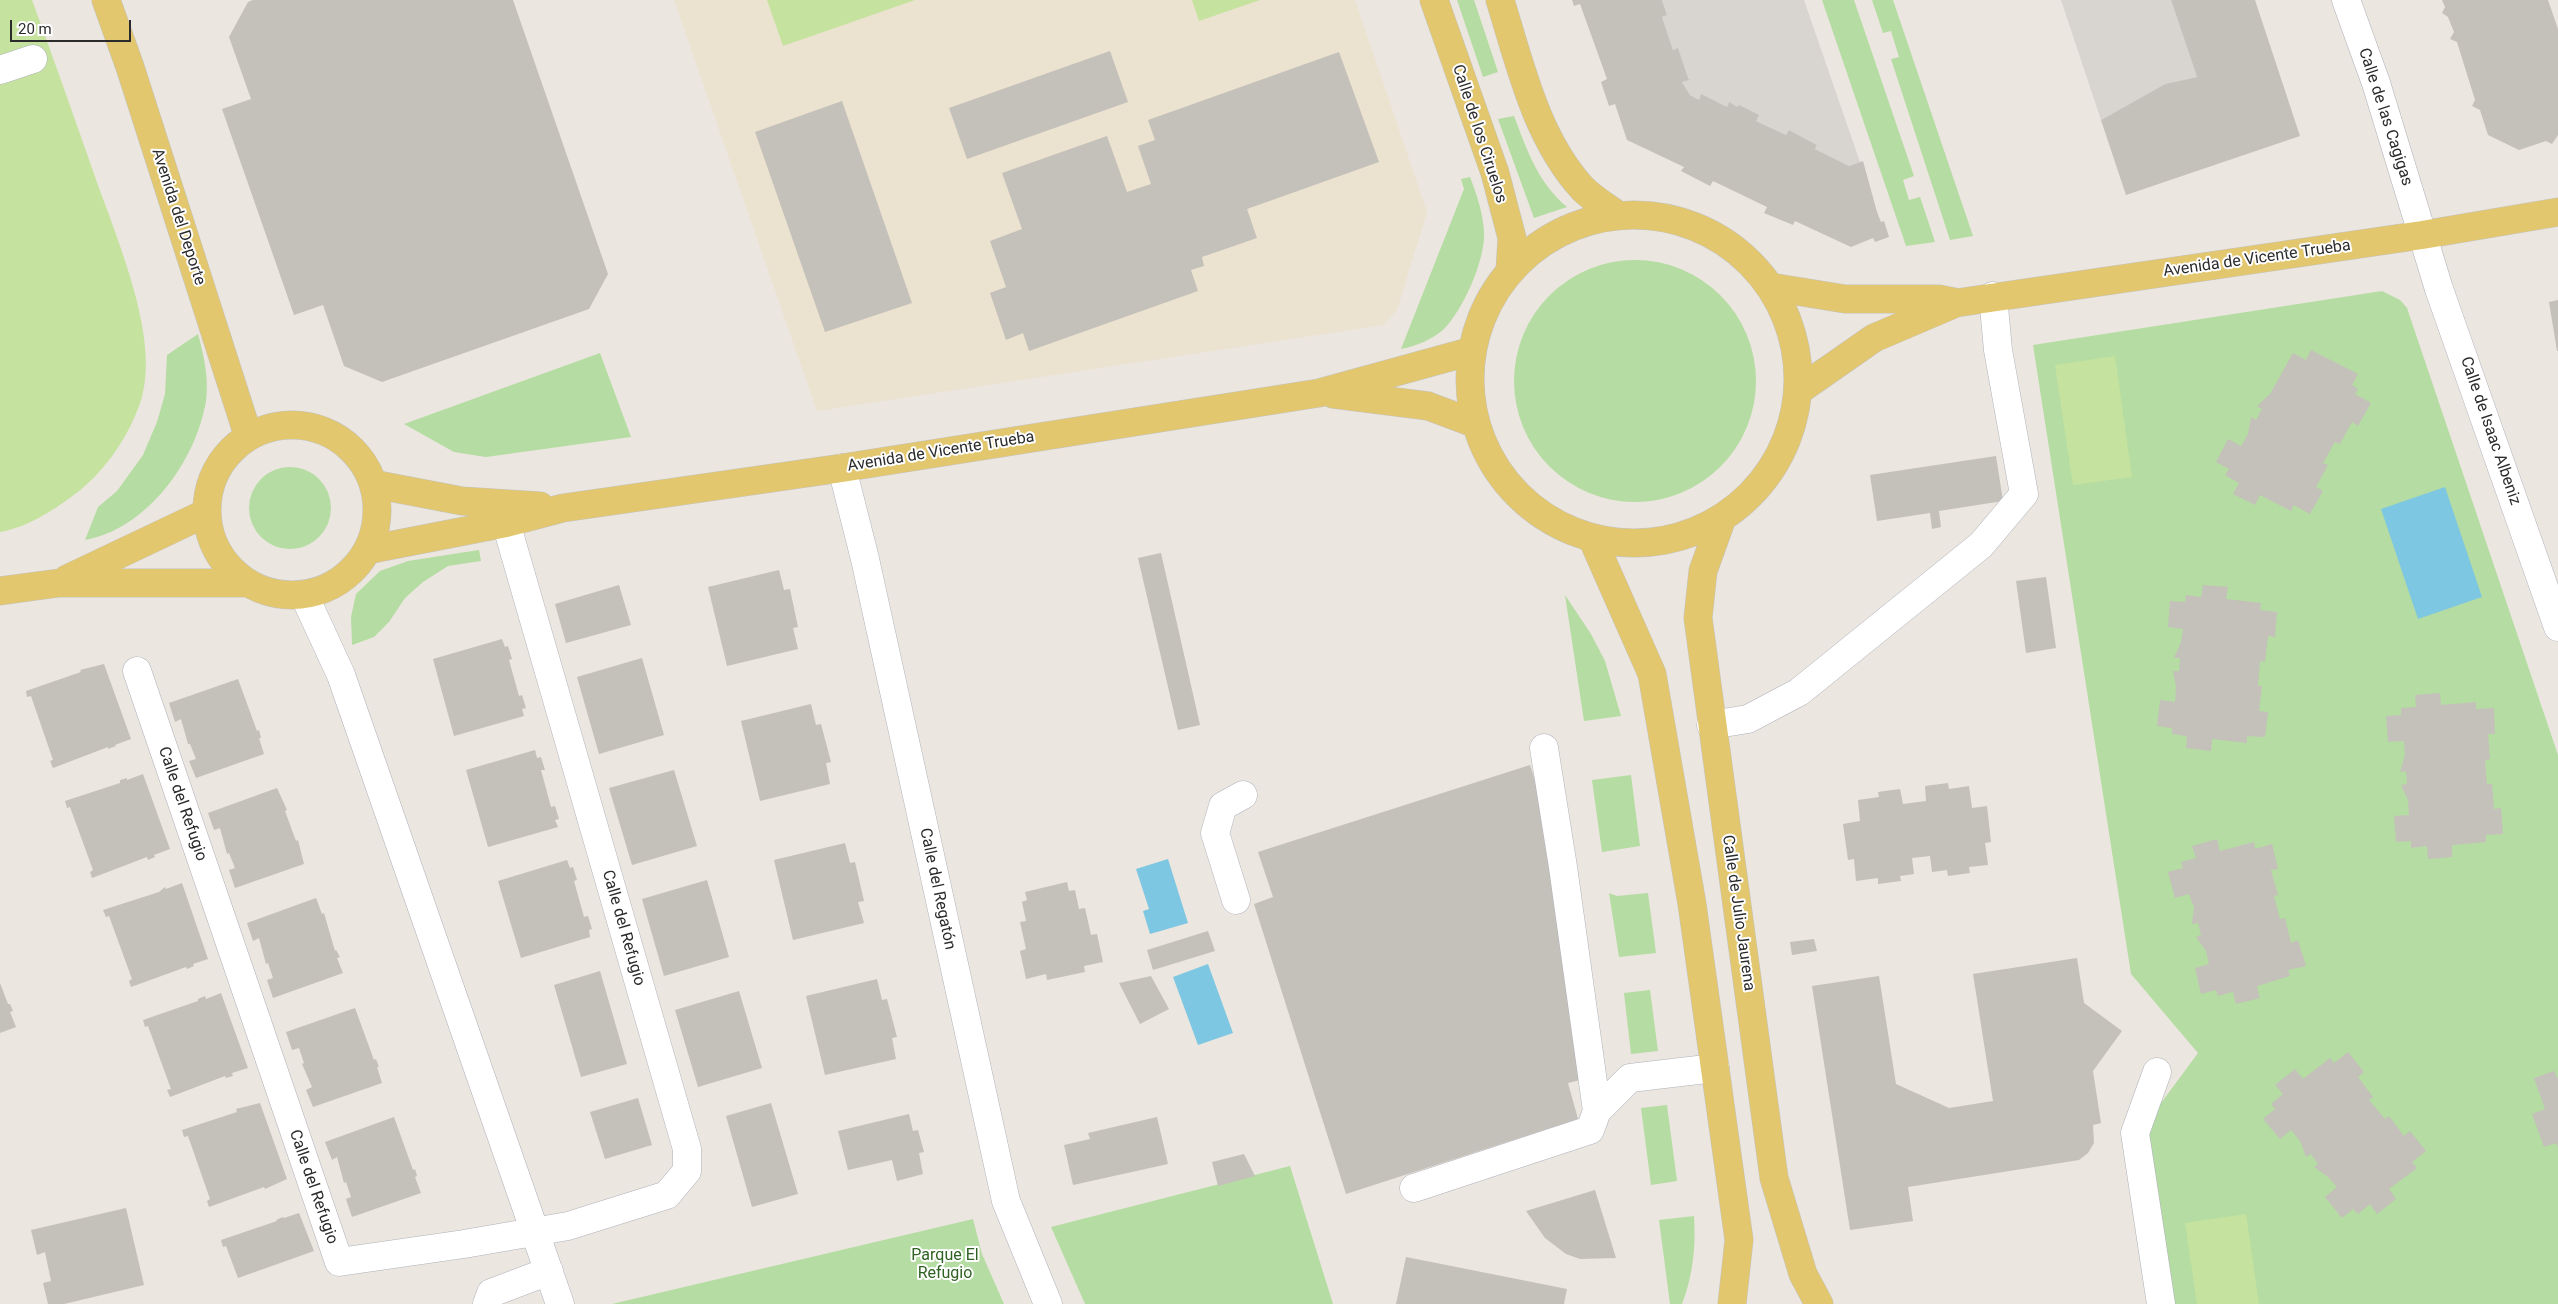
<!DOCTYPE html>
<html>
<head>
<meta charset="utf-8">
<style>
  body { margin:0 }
  #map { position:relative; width:2558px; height:1304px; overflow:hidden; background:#ebe6df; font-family:Roboto,sans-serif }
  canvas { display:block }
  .scale { position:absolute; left:10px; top:20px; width:121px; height:22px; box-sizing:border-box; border:2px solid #2b2b2b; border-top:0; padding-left:6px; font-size:15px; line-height:18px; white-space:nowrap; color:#2b2b2b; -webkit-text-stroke:4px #fff; paint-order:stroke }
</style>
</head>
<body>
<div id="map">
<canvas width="2558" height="1304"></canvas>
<div class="scale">20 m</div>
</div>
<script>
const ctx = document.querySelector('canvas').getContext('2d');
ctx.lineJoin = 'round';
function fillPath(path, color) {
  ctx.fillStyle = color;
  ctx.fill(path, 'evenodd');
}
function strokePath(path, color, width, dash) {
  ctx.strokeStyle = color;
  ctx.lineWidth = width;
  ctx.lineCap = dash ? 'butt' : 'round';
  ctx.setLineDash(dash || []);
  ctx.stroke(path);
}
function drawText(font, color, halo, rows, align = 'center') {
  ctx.font = font + ' Roboto,sans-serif';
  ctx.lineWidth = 4;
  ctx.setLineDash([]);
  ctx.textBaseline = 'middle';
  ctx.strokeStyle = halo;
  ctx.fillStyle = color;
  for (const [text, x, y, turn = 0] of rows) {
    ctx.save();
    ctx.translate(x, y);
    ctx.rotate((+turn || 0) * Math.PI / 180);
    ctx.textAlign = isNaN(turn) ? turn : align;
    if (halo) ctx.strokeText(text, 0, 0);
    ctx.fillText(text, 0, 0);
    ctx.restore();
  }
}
const education = new Path2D(`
  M674,0h681l72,212 -30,98 -14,15 -566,86z`);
const green = new Path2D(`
  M1457,0h17l24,72 -15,5z
  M1822,0h32l60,176 -11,4 6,20 11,-3 15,45 -29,4z
  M1872,0h21l80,236 -23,4 -59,-181 8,-2 -8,-26 -8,2z
  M1514,116c13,34 24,67 53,91l-33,11 -36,-99z
  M1470,177c7,18 13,36 14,55 2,27 -22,80 -41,98 -12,10 -27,16 -42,19l63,-160 -3,-10z
  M1514 381a121 121 0 1 1 242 0a121 121 0 1 1-242 0Z
  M2382,291l18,9 7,8 151,447v549h-384l-27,-182 51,-69 -67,-79 -98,-629z
  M198,334c6,22 11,44 8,67 -10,60 -59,128 -121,139l13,-33 19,-16 26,-36 14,-33 8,-28 2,-39z
  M600,353l31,84 -145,20 -32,-5 -50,-28z
  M249 508a41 41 0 1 1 82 0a41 41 0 1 1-82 0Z
  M479,550l2,11 -33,5 -25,16 -18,16 -16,24 -15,15 -22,8 -1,-28 5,-23 24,-23 28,-10z
  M1565,595l26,39 14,27 16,55 -37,5z
  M1631,775l9,71 -38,6 -10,-72z
  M1609,893l8,3 31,-3 8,60 -37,4z
  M1650,990l8,61 -27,3 -7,-61z
  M1667,1105l10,76 -26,4 -10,-77z
  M1290,1166l43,138h-248l-34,-77z
  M1694,1216c2,31 -1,59 -12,88h-12l-11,-84z
  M973,1219l9,35 22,50h-392z`);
const pitch = new Path2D(`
  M0,0h32c21,57 41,114 61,171 21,61 67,163 49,226 -10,33 -31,66 -57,89 -21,18 -57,42 -85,46z
  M767,0h148l-132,46z
  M1192,0h68l-61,21z
  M2115,356l17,121 -59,8 -18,-120z
  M2246,1214l13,90h-62l-12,-81z`);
const plaza = new Path2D(`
  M1662,0h142l56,162 -11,4 -34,-17 2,-4 -28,-15 -3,5 -30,-14 -27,-18 -2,4 -26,-12 -2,5 -9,-5 -8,-13 7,-3 -11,-30 -5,1 -11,-33 5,-2z
  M2061,0h110l26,77 -32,7 -64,36z`);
const water = new Path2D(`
  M2445,487l37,110 -64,22 -37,-110z
  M1168,859l20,64 -38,11 -7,-23 6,-2 -13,-40z
  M1208,964l25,69 -35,12 -25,-68z`);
const building = new Path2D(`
  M253,0h260l95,274 -19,35 -207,73 -38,-16 -21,-61 -29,10 -72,-206 29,-10 -22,-62 19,-35z
  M1572,0h90l5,15 -5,2 11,33 5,-2 11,32 -7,2 8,13 9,5 2,-6 26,13 2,-5 8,5 2,-2 20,10 -3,6 30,14 3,-5 28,15 -2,4 34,17 14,-5 14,51 4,10 3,-1 5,16 -14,5 -2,-4 -22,9 -56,-26 -2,4 -29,-12 3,-6 -54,-26 -3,5 -29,-15 3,-4 -57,-27 -12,-36 -6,2 -8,-24 6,-3 -27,-75 -6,2z
  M2171,0h84l45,136 -174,59 -25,-75 64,-36 32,-7z
  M2442,0h106l10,29v106l-6,9 -6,-3 -27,9 -31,-15 -8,-25 -8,-4 3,-6 -18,-58 -7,-3 4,-7 -6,-15 -6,-4 3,-6z
  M1110,51l18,51 -161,57 -18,-51z
  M1339,52l40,110 -132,47 10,29 -55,19 2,9 -13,4 7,21 -169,60 -6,-18 -17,7 -16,-47 16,-6 -16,-46 32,-12 -20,-56 105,-37 20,56 24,-8 -13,-38 17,-6 -7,-20z
  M842,101l70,202 -87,29 -70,-200z
  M2558,300v51h-1l-8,-49z
  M2311,350l47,24 -6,11 6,4 -3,5 16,9 -13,23 -6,-4 -12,22 -5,-2 -12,21 5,2 -12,22 7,4 -13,23 -16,-9 -3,6 -31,-16 -5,10 -22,-11 6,-11 -14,-8 4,-6 -13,-7 12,-23 13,7 7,-12 3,-17 5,3 6,-11 -5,-3 13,-12 23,-41 13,7z
  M1996,456l7,45 -64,10 2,16 -9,2 -2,-16 -53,8 -7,-46z
  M1161,553l39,172 -22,5 -40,-172z
  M779,570l5,20 6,-1 8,38 -5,1 5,21 -71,17 -19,-79z
  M2046,577l10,71 -30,5 -10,-72z
  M619,585l12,40 -65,18 -11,-39z
  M2203,585l25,2 -2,12 35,4 -1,7 17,2 -2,25 -7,-1 -3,26 -5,-1 -2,25h4l-3,25 9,1 -3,25 -18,-1v7l-35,-4 -1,12 -25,-3 1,-12 -15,-2v-6l-15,-2 3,-26 15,2 1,-15 -3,-16h6l1,-13h-6l7,-16 2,-13 -15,-2 2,-26 15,1 1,-7 15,2z
  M502,639l3,8 3,-1 4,13 -3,1 10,36 3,-1 4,13 -4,1 2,7 -70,20 -21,-77z
  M642,658l22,77 -65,19 -22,-77z
  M104,664l27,75 -16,6 1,1 -8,3v-2l-55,21 -3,-7 3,-1 -22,-64 -4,1 -1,-6 55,-19 -1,-2z
  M238,679l19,52 2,-1 2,8h-2l5,16 -68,24 -7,-17 7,-2 -6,-15h-2l-7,-25 -6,3 -6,-19z
  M2440,693l1,12 35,-3v7l18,-1 1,26h-7l2,25 -5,1 2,24h5l2,25 7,-1 2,26 -17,1v7l-34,3v12l-24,2 -1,-13 -16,2v-7l-15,1 -2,-26 15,-1 -1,-15 -7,-15 6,-1 -1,-13 -6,1 5,-17 -1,-14 -16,1 -2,-26 15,-1v-7l15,-1 -1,-12z
  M811,704l5,21 5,-1 10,38 -5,1 4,21 -70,17 -19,-80z
  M535,750l2,8 4,-1 4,13h-4l10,37 4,-1 4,13 -4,1 3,7 -70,20 -22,-77z
  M1530,765l15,46 39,268 -16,4 10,36 -232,75 -92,-290 19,-7 -15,-45z
  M674,770l23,76 -65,19 -23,-77z
  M143,774l27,75 -16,6 1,2 -7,3 -1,-3 -55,21 -2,-6 3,-2 -23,-63 -3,1 -2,-7 55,-18v-3l7,-2v2z
  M1948,783l1,6 20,-3 3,22 15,-2 4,36 -6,1 3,22 -19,2 1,6 -22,3 -1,-6 -15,2 -2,-16 -18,2 2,16 -14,2 1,5 -23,3v-6l-22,3 -2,-22 -6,1 -5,-36 17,-3 -2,-21 21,-3 -1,-5 22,-3 3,15 23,-3 -1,-15z
  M277,788l10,22 -2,1 11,30 2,-1 6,24 -69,24 -6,-18 6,-2 -6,-15 -2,1 -7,-26 -6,2 -6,-17z
  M2217,839l3,12 34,-9 1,7 17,-5 6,25 -7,1 7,25 -4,1 6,23 5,-1 6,25 7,-3 8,26 -18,4 2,6 -33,10 3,12 -24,6 -3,-12 -15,4 -2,-6 -15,4 -6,-26 14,-4 -3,-13 -10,-14 5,-2 -3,-12 -6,1 2,-17 -5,-13 -14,4 -7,-26 15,-4 -2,-6 15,-4 -4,-12z
  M845,843l5,20 5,-1 9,39 -6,1 6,21 -71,17 -19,-80z
  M567,860l3,8 3,-1 4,13 -3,1 10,36 4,-1 4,13 -3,1 1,7 -69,21 -23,-77z
  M707,880l22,77 -65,19 -22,-77z
  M1067,882l2,9 6,-1 4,19 6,-1 6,27 6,-1 6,28 -19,4 1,6 -38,8 -1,-6 -20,5 -6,-28 6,-2 -6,-27 6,-1 -4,-19 5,-2 -2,-8z
  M182,883l26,76 -15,5 1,2 -7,3 -1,-2 -55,20 -2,-6 3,-2 -23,-63 -3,1 -3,-7 56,-18 6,-5 1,2z
  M316,898l6,16 2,-1 11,38 1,-1 4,7 -3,1 6,15 -70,25 -6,-18 6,-2 -5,-15 -2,1 -7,-26 -6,3 -6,-18z
  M1208,931l7,20 -62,19 -6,-20z
  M1814,939l3,12 -25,4 -2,-13z
  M2077,958l7,45 38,28 -29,40 8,52 -8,2 1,18 -6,10 -9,7 -171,27 5,34 -63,9 -38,-244 67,-10 17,108 53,24 44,-7 -20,-127z
  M600,971l27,93 -46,13 -27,-92z
  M1151,976l18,33 -29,15 -21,-41z
  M877,979l5,21 5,-1 10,38 -5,1 4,21 -71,16 -19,-79z
  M0,983l8,21h2l3,7 -3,1 6,15 -16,6z
  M739,991l23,77 -64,19 -23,-77z
  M221,993l27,75 -16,5 1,3 -7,2 -1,-2 -55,21 -3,-7 4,-1 -23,-63 -3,1 -2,-7 55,-19v-2l7,-3 1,3z
  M355,1008l19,52 2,-1 3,8h-2l5,16 -69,24 -7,-17 6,-3 -10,-23 2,-1 -5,-15 -7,2 -6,-18z
  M2348,1052l16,20 -6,5 15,20 -4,3 16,19 4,-3 15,20 6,-5 16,20 -14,11 5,6 -28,21 7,10 -19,15 -7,-10 -12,10 -5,-5 -11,9 -17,-21 12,-10 -9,-10 -14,-10 4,-3 -7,-10 -5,3 -6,-16 -9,-11 -11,9 -17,-20 12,-10 -4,-5 12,-10 -8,-9 20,-16 8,10 27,-21 4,5z
  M2554,1071l4,8v69l-2,-5 -12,4 -12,-33 13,-5 -11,-31z
  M638,1098l14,47 -47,14 -15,-47z
  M260,1103l27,76 -22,10 -1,-2 -55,20 -2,-6 3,-2 -22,-63 -4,1 -2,-7 55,-18 -1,-3z
  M771,1103l27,91 -46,13 -26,-91z
  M909,1114l4,17 5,-1 6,22 -5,1 4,21 -26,7 -5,-21 -44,10 -10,-39z
  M394,1117l19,53 2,-1 2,7 -2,1 6,16 -69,24 -6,-18 5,-2 -5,-15 -2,1 -7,-26 -5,3 -7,-18z
  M1157,1117l11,47 -95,21 -9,-40 26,-6 -2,-6z
  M1244,1154l11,22 -37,10 -6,-24z
  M1595,1190l21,68 -36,1 -14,-5 -21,-16 -19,-27z
  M126,1208l18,77 -80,19h-16l-5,-21 8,-2 -6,-29 -8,3 -6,-25z
  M299,1213l15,38 -76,27 -12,-32 -3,1 -2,-7 56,-19 -1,-1 7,-3 1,1z
  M1406,1257l161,32 -3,15h-168z`);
const minor = new Path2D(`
  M2346,0l30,83 63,206 119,338
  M0,70l33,-11
  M842,468l23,91 141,642 42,103
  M304,595l37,80 219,629
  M137,671l202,591 125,-18 104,-18 99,-31 20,-24v-22l-181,-626
  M1711,725l37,-6 51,-27 182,-147 43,-51 -26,-144 -5,-54
  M1544,748l19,119 34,244
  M1236,900l-21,-67 8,-27 20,-11
  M2157,1072l-22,61 26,171
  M1414,1188l176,-58 7,-19 33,-33 85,-10
  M487,1304l4,-11 58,-22`);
const major = new Path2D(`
  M106,0l24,67 118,368
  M1434,0l61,173 17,65 -2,32
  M1500,0c20,64 36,138 83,189 9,9 22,17 33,25
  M1470 379a164 164 0 1 1 328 0a164 164 0 1 1-328 0Z
  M1771,287l74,12h94l15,3
  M1798,391l76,-53 82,-35 466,-68 136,-23
  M1333,394l95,12 48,18
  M207 510a85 85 0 1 1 170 0a85 85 0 1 1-170 0Z
  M373,484l89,17 78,5
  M1722,518l-19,53 -5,47 76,560 29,96 16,30
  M1592,538l60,136 40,230 47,336 -7,64
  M367,550l139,-27 57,-15 279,-40 477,-75 153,-42
  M67,579l139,-66
  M0,591l59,-8h188`);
const streetNames = [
  ["Calle de las Cagigas",2385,117,72],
  ["Calle de los Ciruelos",1479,134,72],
  ["Avenida del Deporte",178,217,72],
  ["Avenida de Vicente Trueba",2257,259,-8],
  ["Calle de Isaac Albeniz",2490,431,71],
  ["Avenida de Vicente Trueba",941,452,-9],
  ["Calle del Refugio",182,804,71],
  ["Calle del Regatón",937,889,78],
  ["Calle de Julio Jaurena",1738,913,82],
  ["Calle del Refugio",623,928,74],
  ["Calle del Refugio",313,1187,71]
];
const parkNames = [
  ["Parque El",945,1256],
  ["Refugio",945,1274]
];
fillPath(education, '#ebe2d0');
fillPath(green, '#b5dca2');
fillPath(pitch, '#c5e29f');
fillPath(plaza, '#d8d5d1');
fillPath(water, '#7ec7e2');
fillPath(building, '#c4c0ba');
strokePath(minor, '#afb1ba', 29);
strokePath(major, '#c4c4c4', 29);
strokePath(minor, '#fff', 28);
strokePath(major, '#e2c76e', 28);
drawText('16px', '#2b2b2b', '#fff', streetNames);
drawText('16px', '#2f6122', '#fff', parkNames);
</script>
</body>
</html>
